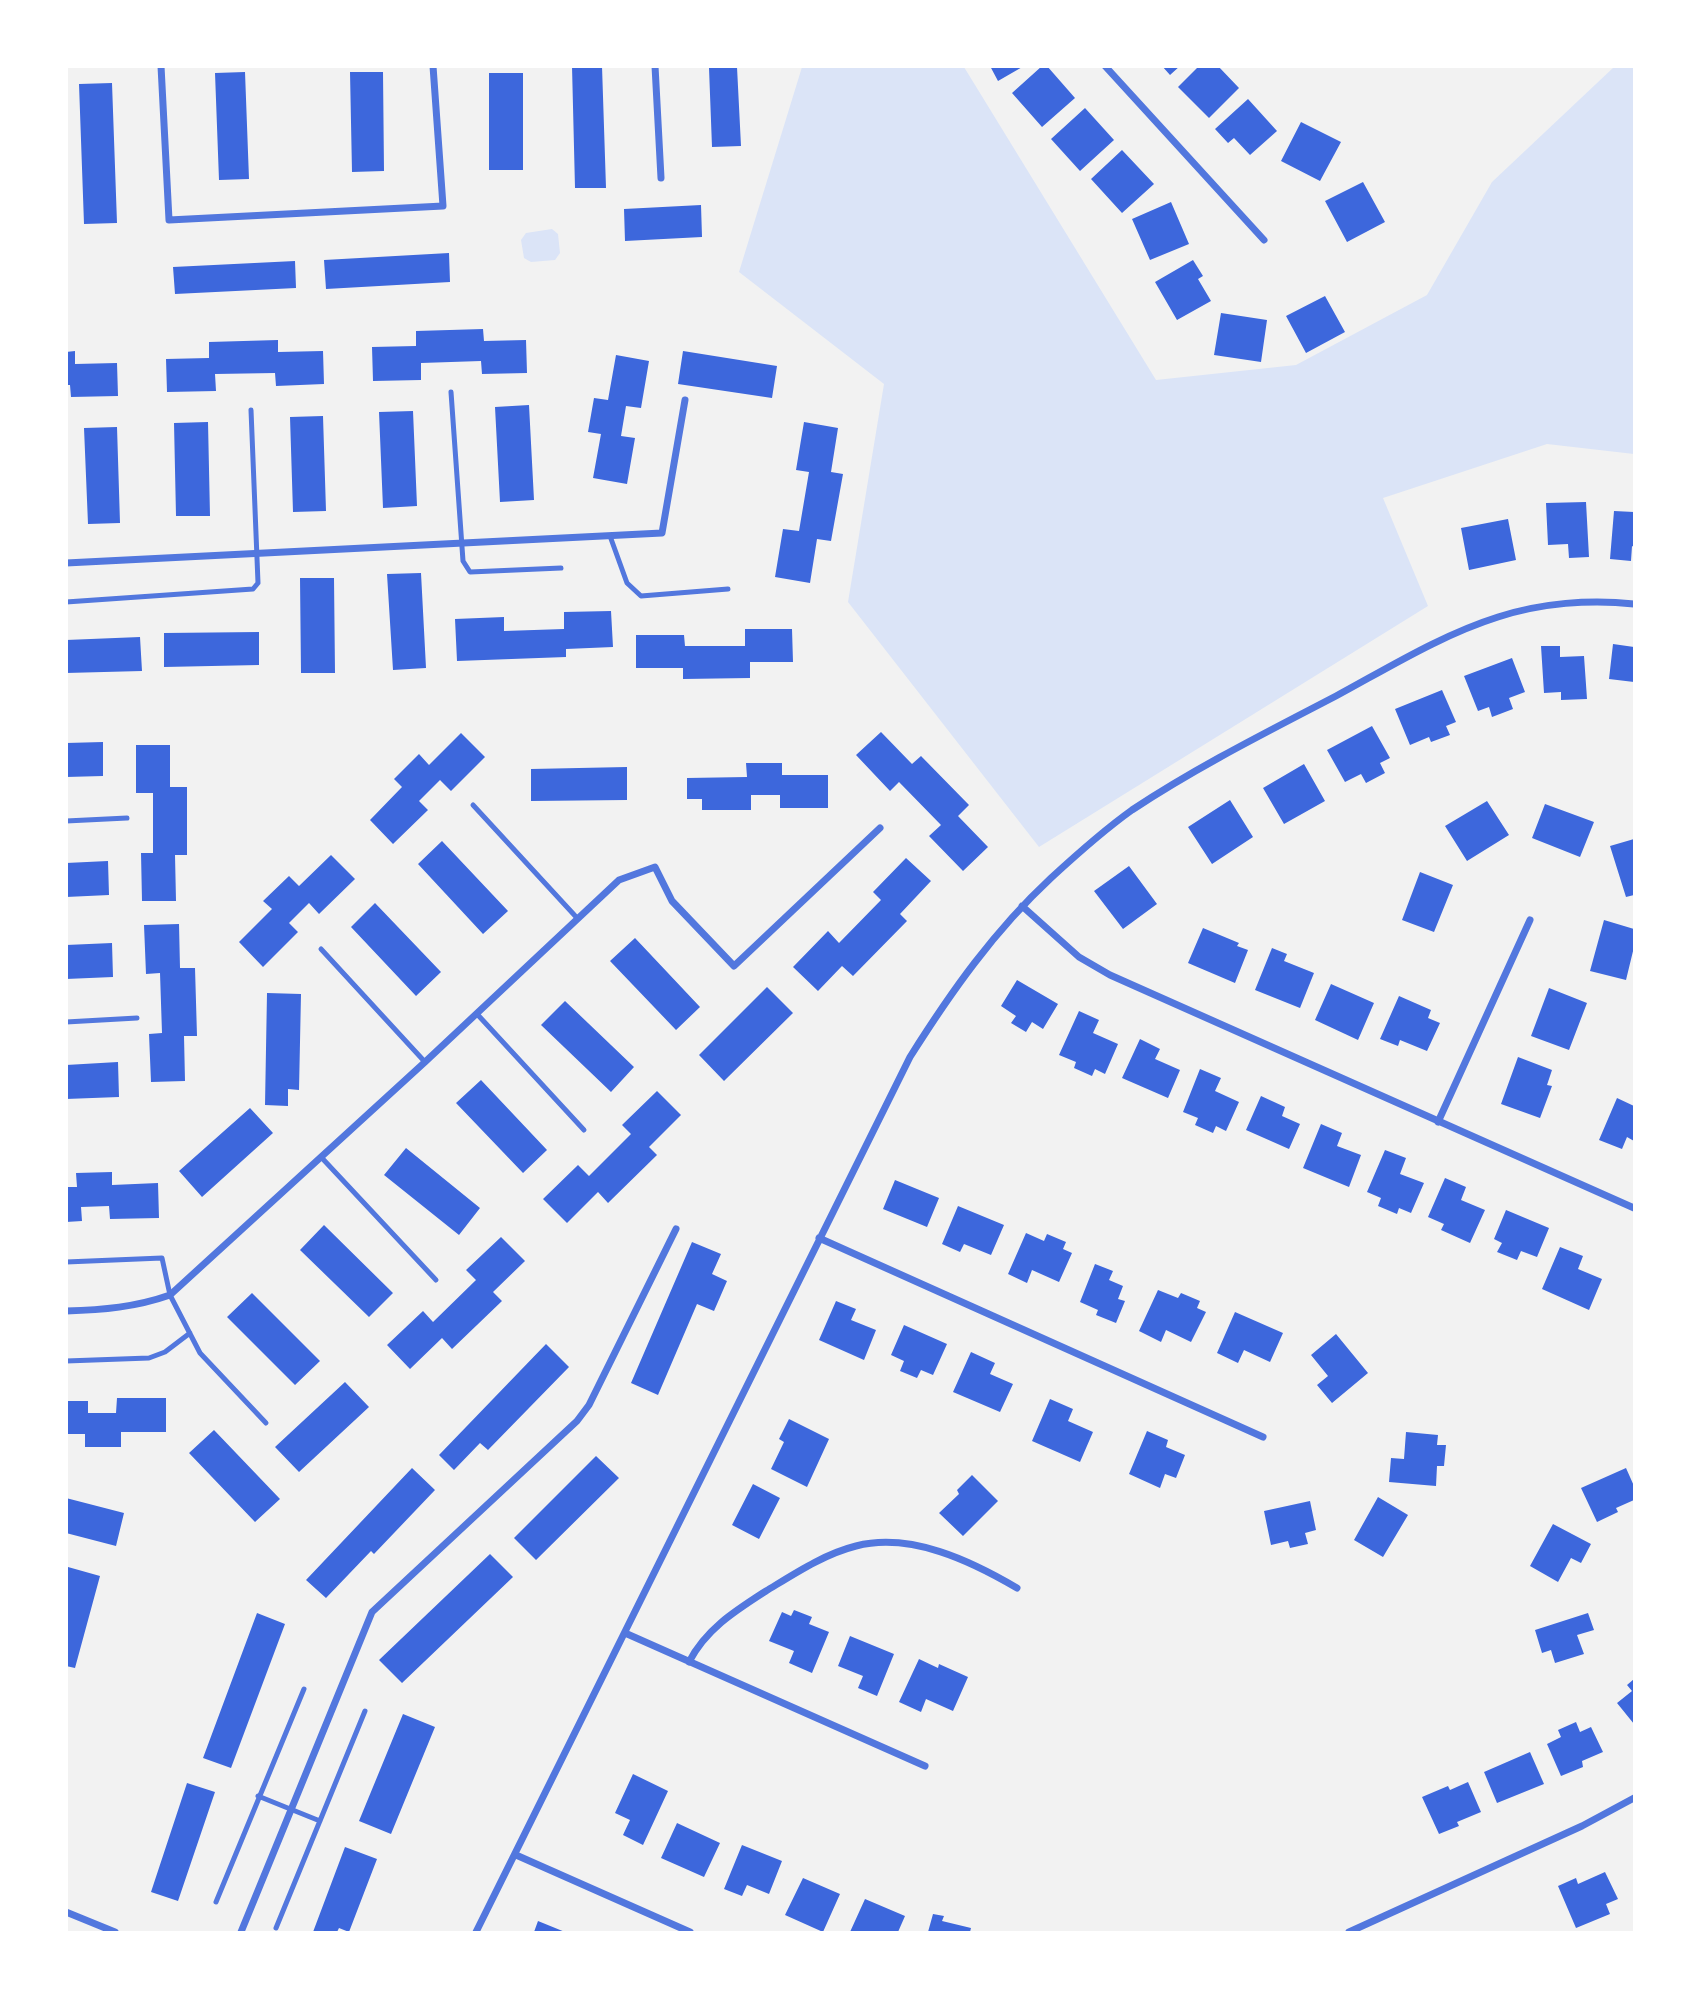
<!DOCTYPE html>
<html>
<head>
<meta charset="utf-8">
<style>
  body { margin:0 }
  #map { position:relative; width:1701px; height:1999px; overflow:hidden; background:#f2f2f2; font-family:"Fira Sans",sans-serif }
  canvas { display:block }
  .frame { position:absolute; inset:0; border:68px solid #fff; pointer-events:none }
</style>
</head>
<body>
<div id="map">
<canvas width="1701" height="1999"></canvas>
<div class="frame"></div>
</div>
<script>
const ctx = document.querySelector('canvas').getContext('2d');
ctx.lineJoin = 'round';
function fillPath(path, color) {
  ctx.fillStyle = color;
  ctx.fill(path, 'evenodd');
}
function strokePath(path, color, width, dash) {
  ctx.strokeStyle = color;
  ctx.lineWidth = width;
  ctx.lineCap = dash ? 'butt' : 'round';
  ctx.setLineDash(dash || []);
  ctx.stroke(path);
}
const green = new Path2D(`
  M802,67h162l192,313 140,-15 131,-70 65,-113 122,-115h20v387l-87,-10 -164,54 45,108 -389,241 -191,-245 36,-218 -145,-112z
  M552,229l6,5 2,19 -5,7 -24,2 -7,-4 -3,-18 5,-7z`);
const building = new Path2D(`
  M572,66h30l4,122h-31z
  M990,66h34l-26,15z
  M1042,66h5l28,32 -33,29 -30,-34z
  M1162,66h18l-10,9z
  M1199,66h19l21,22 -30,30 -31,-31z
  M737,67l4,79 -29,1 -3,-79z
  M245,72l4,107 -30,1 -4,-107z
  M350,72h33l1,99 -32,1z
  M489,73h34v97h-34z
  M112,83l5,140 -33,1 -5,-140z
  M1248,99l29,32 -27,24 -16,-17 -6,5 -13,-14z
  M1085,108l29,32 -34,31 -29,-32z
  M1301,122l40,20 -21,39 -39,-20z
  M1122,150l32,34 -32,29 -31,-34z
  M1363,182l22,40 -38,20 -22,-41z
  M1171,202l18,42 -39,16 -18,-41z
  M701,205l1,32 -77,4 -1,-32z
  M449,253l1,29 -124,7 -2,-29z
  M1193,260l10,16 -5,3 13,22 -34,19 -22,-38z
  M295,261l1,27 -121,6 -2,-27z
  M1325,296l20,36 -39,21 -20,-37z
  M1221,313l46,7 -6,42 -47,-7z
  M483,329l1,12 42,-1 1,33 -45,1 -1,-13 -60,2v17l-48,1 -1,-34 44,-1v-15z
  M278,340v12l45,-1 1,33 -48,2 -1,-13 -60,1 1,17 -49,1 -1,-33 43,-1v-16z
  M75,351v13l42,-1 1,33 -47,1 -1,-12h-4v-33z
  M683,351l94,15 -5,32 -94,-14z
  M616,355l33,6 -8,47 -15,-2 -5,30 14,2 -8,46 -34,-6 8,-44 -13,-2 6,-34 14,2z
  M529,405l5,95 -34,2 -5,-95z
  M413,411l4,95 -34,2 -4,-96z
  M323,416l3,95 -33,1 -3,-95z
  M208,422l2,94h-34l-2,-93z
  M804,422l34,6 -7,44 12,2 -12,67 -14,-2 -7,44 -35,-6 8,-48 16,2 10,-59 -13,-2z
  M117,427l3,96 -32,1 -4,-96z
  M1586,502l3,55 -20,1 -1,-14 -20,1 -2,-42z
  M1614,511l20,1v35l-2,-1 -1,15 -21,-2z
  M1508,519l8,41 -47,10 -8,-42z
  M421,573l5,95 -33,2 -6,-96z
  M300,578h34l1,95h-34z
  M611,611l2,36 -47,2v8l-109,4 -2,-42 49,-2v14l60,-2v-17z
  M745,629h47l1,33h-43v16l-67,1v-11h-47v-33h48l1,11h60z
  M259,632v33l-95,2v-34z
  M140,637l2,34 -76,2v-33z
  M1613,644l21,3v35l-25,-3z
  M1541,646h19v11l24,-1 3,43 -26,1v-8l-17,1z
  M1512,658l13,34 -16,6 4,11 -21,8 -3,-10 -11,4 -14,-35z
  M1442,690l14,32 -10,4 4,9 -19,7 -2,-5 -19,8 -15,-36z
  M1372,726l18,32 -10,5 5,10 -19,10 -5,-9 -16,8 -18,-32z
  M881,732l31,32 9,-8 48,49 -11,11 30,31 -25,24 -34,-35 12,-11 -42,-43 -9,9 -34,-36z
  M461,733l24,24 -34,34 -11,-11 -21,21 9,9 -35,34 -23,-24 32,-33 -8,-8 25,-25 10,11z
  M103,742v34l-37,1v-34z
  M136,745h34v42h17v68h-12l1,46h-34l-1,-48h12v-60h-17z
  M746,763h36v12h46v33h-48v-13h-29v15h-49v-11h-15v-21l60,-1z
  M1304,764l21,37 -41,23 -21,-36z
  M627,767v33l-96,1v-32z
  M1230,800l23,37 -41,27 -24,-37z
  M1487,801l22,34 -42,26 -22,-35z
  M1545,804l49,18 -14,35 -48,-19z
  M1634,839v56l-8,2 -16,-51z
  M442,841l66,70 -25,23 -65,-70z
  M331,855l24,24 -36,35 -10,-11 -20,20 9,9 -35,35 -24,-25 33,-33 -9,-8 26,-25 10,10z
  M906,858l25,23 -31,33 7,7 -54,55 -11,-10 -24,25 -25,-24 35,-36 11,12 42,-43 -8,-8z
  M108,861l1,34 -43,2v-34z
  M1129,866l28,38 -34,25 -29,-38z
  M1420,872l33,13 -19,47 -32,-12z
  M375,903l66,69 -25,24 -65,-69z
  M1604,920l30,9v18l-8,33 -36,-9z
  M179,924l1,44h15l2,68h-13l1,45 -34,1 -2,-48 13,-1 -2,-60 -14,1 -2,-49z
  M1203,928l36,15 -2,3 11,4 -13,33 -47,-20z
  M635,938l65,69 -24,23 -66,-69z
  M112,943l1,34 -47,2v-34z
  M1272,948l15,6 -3,7 30,12 -14,35 -45,-18z
  M1017,980l41,24 -15,25 -11,-7 -6,10 -15,-9 5,-7 -15,-10z
  M1331,984l43,19 -16,37 -43,-20z
  M767,987l26,26 -69,68 -25,-26z
  M1549,988l38,15 -18,47 -38,-14z
  M267,993l34,1 -2,96 -11,-1v17l-23,-1z
  M1399,996l32,14 -3,8 12,5 -13,28 -27,-11 -2,6 -18,-7z
  M565,1001l69,66 -23,25 -70,-67z
  M1079,1011l20,9 -6,13 25,11 -13,30 -10,-5 -3,7 -18,-8 2,-6 -17,-7z
  M1140,1039l20,10 -5,10 25,11 -12,28 -46,-20z
  M1518,1057l34,13 -5,15 5,1 -12,32 -39,-14z
  M118,1062l1,35 -53,2v-34z
  M1200,1069l21,9 -6,13 24,11 -13,29 -10,-5 -3,7 -18,-8 3,-7 -15,-6z
  M481,1080l66,70 -24,23 -67,-70z
  M657,1091l24,24 -32,32 8,8 -49,48 -10,-11 -31,31 -24,-24 35,-34 11,11 42,-42 -9,-9z
  M1261,1096l24,11 -3,9 18,8 -11,25 -43,-19z
  M1617,1098l17,8v35l-7,-4 -5,12 -23,-9z
  M250,1108l23,25 -71,64 -23,-26z
  M1321,1124l21,9 -5,13 24,9 -12,32 -46,-19z
  M406,1148l74,60 -21,27 -75,-60z
  M1385,1150l21,8 -6,16 24,9 -13,30 -12,-5 -2,6 -19,-8 3,-8 -14,-6z
  M112,1172v13l46,-2 1,35 -49,1 -1,-13 -28,1 1,14 -16,1v-35h11l-1,-14z
  M1445,1178l21,9 -5,13 24,10 -15,33 -29,-13 3,-6 -16,-7z
  M895,1180l44,18 -12,29 -44,-18z
  M958,1206l46,19 -13,30 -27,-11 -4,8 -18,-8z
  M1506,1210l43,18 -12,29 -16,-6 -4,9 -20,-8 5,-9 -8,-4z
  M324,1225l69,68 -24,24 -69,-67z
  M1026,1233l18,8 3,-7 19,8 -3,7 9,4 -13,29 -27,-12 -5,13 -19,-9z
  M501,1237l24,24 -32,31 9,9 -50,48 -10,-11 -32,31 -23,-24 36,-34 10,11 43,-42 -10,-10z
  M692,1242l29,12 -9,20 15,7 -13,30 -17,-7 -39,91 -27,-12z
  M1560,1247l23,9 -5,13 24,10 -13,31 -47,-21z
  M1095,1264l18,7 -4,9 14,6 -5,13 7,2 -9,22 -20,-8 2,-5 -18,-8z
  M1158,1290l20,8 3,-5 19,8 -3,7 9,4 -15,30 -25,-12 -5,12 -22,-11z
  M252,1293l68,68 -25,24 -68,-68z
  M836,1301l20,8 -5,11 25,10 -12,30 -45,-20z
  M1235,1312l48,21 -13,29 -26,-12 -6,13 -21,-10z
  M904,1325l43,19 -14,31 -12,-5 -4,8 -17,-7 4,-10 -13,-6z
  M1336,1334l32,39 -36,30 -15,-18 11,-9 -17,-21z
  M546,1344l23,23 -81,83 -8,-7 -26,27 -15,-15z
  M971,1352l24,11 -5,11 23,10 -13,28 -47,-20z
  M345,1382l24,25 -70,65 -24,-25z
  M117,1398h49v34h-45v15h-36v-13h-19v-33h22v12h28z
  M1050,1399l23,10 -5,12 25,11 -13,30 -48,-21z
  M789,1419l40,20 -22,48 -36,-18 13,-27 -5,-3z
  M214,1430l66,69 -25,23 -66,-69z
  M1147,1431l21,9 -2,7 19,8 -9,23 -11,-4 -5,14 -31,-14z
  M1406,1432l32,3 -1,10h9l-2,21h-7l-1,20 -47,-4 2,-24 13,1z
  M596,1456l23,22 -83,82 -22,-22z
  M412,1468l23,22 -61,64 -3,-3 -45,47 -20,-18z
  M1626,1468l8,18v14l-18,8 2,4 -21,10 -16,-34z
  M972,1475l26,26 -35,35 -24,-23 20,-19 -2,-4z
  M753,1484l27,14 -21,41 -27,-14z
  M1378,1497l30,18 -25,42 -29,-17z
  M66,1498l58,15 -8,33 -50,-13z
  M1310,1501l6,29 -11,3 3,11 -18,4 -2,-7 -17,4 -7,-34z
  M1553,1524l38,20 -10,19 -10,-5 -13,24 -28,-16z
  M490,1554l23,23 -111,106 -23,-23z
  M68,1567l32,9 -25,92 -9,-2z
  M794,1610l18,7 -3,7 20,8 -17,41 -23,-10 5,-12 -25,-10 13,-29 9,4z
  M257,1613l28,11 -54,144 -28,-10z
  M1588,1613l6,17 -17,5 7,19 -29,9 -4,-13 -9,3 -7,-23z
  M850,1636l44,18 -17,42 -19,-8 5,-12 -25,-10z
  M919,1659l19,9 1,-4 29,13 -15,34 -27,-12 -5,13 -22,-10z
  M1634,1679v45l-17,-21 15,-12 -5,-6z
  M403,1714l32,13 -44,107 -32,-13z
  M1576,1722l4,10 11,-5 12,25 -21,9 1,6 -22,9 -14,-32 14,-7 -3,-7z
  M1530,1752l14,32 -47,19 -13,-31z
  M633,1774l35,17 -25,54 -20,-10 7,-15 -15,-7z
  M1468,1782l13,30 -24,10 2,4 -20,8 -17,-37 26,-11 2,4z
  M187,1783l28,9 -37,109 -27,-9z
  M677,1823l43,20 -16,34 -43,-19z
  M742,1845l40,16 -13,33 -22,-9 -5,11 -18,-7z
  M345,1847l32,12 -28,73 -10,-4 -2,4h-24z
  M1605,1872l13,27 -12,5 4,10 -34,14 -18,-42 18,-8 2,6z
  M803,1878l37,16 -17,38 -38,-17z
  M865,1899l40,17 -7,16h-48z
  M933,1914l11,2 -2,5 29,7 -1,4h-42z
  M538,1921l27,11h-31z`);
const service = new Path2D(`
  M451,392l12,169 7,11 91,-4
  M610,536l17,47 14,13 87,-7
  M66,602l187,-13 5,-6 -7,-173
  M473,805l105,114
  M66,821l61,-3
  M321,949l104,113
  M477,1014l107,116
  M66,1022l71,-4
  M321,1157l115,123
  M66,1262l96,-4 8,37 30,58 66,70
  M66,1361l83,-3 16,-6 25,-19
  M258,1796l62,25
  M216,1902l88,-213
  M276,1928l89,-217`);
const minor = new Path2D(`
  M161,66l8,154 274,-14 -10,-140
  M655,66l6,112
  M1105,66l159,174
  M66,563l596,-30 23,-133
  M1022,906l57,51 31,18 524,233
  M1438,1122l92,-202
  M819,1238l444,199
  M66,1311c37,-1 70,-4 104,-16l255,-233 194,-182 36,-13 17,34 62,65 146,-138
  M625,1633l300,133
  M689,1662c17,-33 46,-51 77,-71 28,-17 58,-37 90,-45 55,-14 115,15 161,42
  M516,1855l174,77
  M66,1912l49,20
  M241,1932l131,-320 205,-191 12,-16 87,-176
  M476,1932l434,-875c41,-65 84,-126 141,-179 25,-23 53,-48 81,-68 65,-43 135,-78 204,-114 52,-28 105,-61 162,-79 43,-14 92,-18 136,-13
  M1349,1932l233,-106 52,-28`);
fillPath(green, '#dbe4f7');
fillPath(building, '#3d67dc');
strokePath(service, '#5277de', 5);
strokePath(minor, '#5277de', 7);
</script>
</body>
</html>
